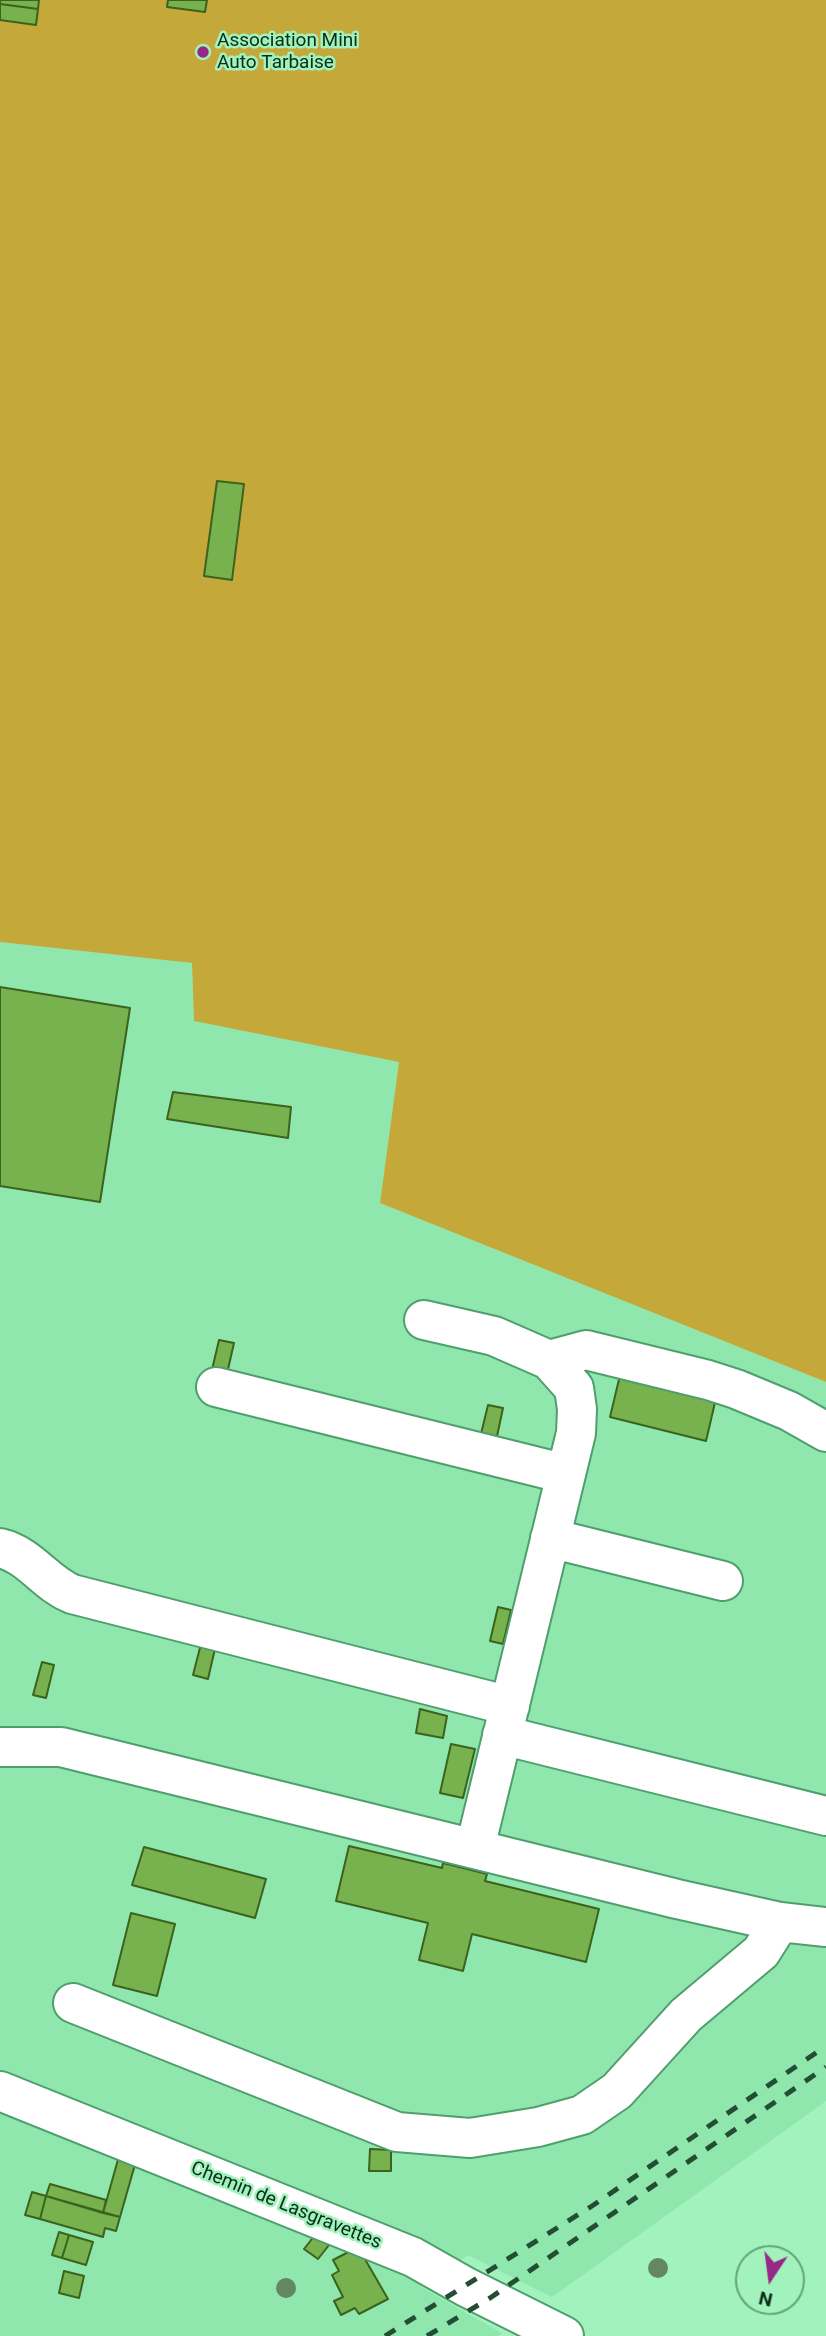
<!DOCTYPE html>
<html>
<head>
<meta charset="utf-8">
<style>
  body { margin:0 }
  #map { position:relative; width:826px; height:2336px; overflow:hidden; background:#a1f2bc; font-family:Roboto,sans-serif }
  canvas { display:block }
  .north { position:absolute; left:735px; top:2245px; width:70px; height:70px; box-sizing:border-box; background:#a1f2bc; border:2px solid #65a37b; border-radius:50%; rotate:193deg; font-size:19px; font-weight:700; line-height:28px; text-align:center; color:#0b2d19 }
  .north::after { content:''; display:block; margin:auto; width:24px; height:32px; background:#972887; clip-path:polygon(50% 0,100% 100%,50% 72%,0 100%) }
</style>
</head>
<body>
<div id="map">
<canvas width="826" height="2336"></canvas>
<div class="north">N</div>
</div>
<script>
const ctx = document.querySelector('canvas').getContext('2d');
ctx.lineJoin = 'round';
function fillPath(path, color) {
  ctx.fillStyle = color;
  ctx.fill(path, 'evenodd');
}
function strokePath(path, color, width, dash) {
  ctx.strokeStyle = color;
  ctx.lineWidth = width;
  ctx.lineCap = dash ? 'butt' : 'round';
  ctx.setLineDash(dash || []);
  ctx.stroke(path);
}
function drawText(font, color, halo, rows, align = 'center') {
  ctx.font = font + ' Roboto,sans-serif';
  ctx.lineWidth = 5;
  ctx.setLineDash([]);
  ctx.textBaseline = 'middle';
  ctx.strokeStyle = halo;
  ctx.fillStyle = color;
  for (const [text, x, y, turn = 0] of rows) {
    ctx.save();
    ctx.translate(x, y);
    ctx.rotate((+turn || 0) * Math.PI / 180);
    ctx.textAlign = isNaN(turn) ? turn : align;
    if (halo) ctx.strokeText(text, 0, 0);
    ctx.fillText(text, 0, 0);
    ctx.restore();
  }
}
const built = new Path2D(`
  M0,942l192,21 2,58 205,41 -19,141 446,179v719l-274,196 -84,-42 -47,32 81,46 -4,3h-498z`);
const green = new Path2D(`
  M0,0h826v1382l-446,-179 19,-141 -205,-41 -2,-58 -192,-21z`);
const building = new Path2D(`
  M0,0h39l-1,9 -38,-5z
  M168,0h39l-2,12 -38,-5z
  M0,4l38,5 -2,16 -36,-5z
  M217,481l27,3 -12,96 -28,-4z
  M0,987l130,21 -30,194 -100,-16z
  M173,1092l118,15 -3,31 -121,-19z
  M219,1340l15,3 -8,35 -15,-4z
  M621,1371l96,23 -11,47 -96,-24z
  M488,1405l15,3 -8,38 -16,-4z
  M498,1607l13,3 -8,34 -13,-3z
  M203,1636l14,4 -9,39 -15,-4z
  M42,1662l12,3 -8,33 -13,-3z
  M420,1709l27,7 -4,22 -27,-5z
  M451,1744l24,5 -12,49 -23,-5z
  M349,1846l93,22 1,-5 44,11 -2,7 114,28 -13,53 -114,-28 -9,37 -44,-11 9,-37 -92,-22z
  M144,1847l122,32 -11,39 -123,-33z
  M131,1913l44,11 -18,72 -44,-11z
  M370,2149l21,1v21h-22z
  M119,2156l17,5 -16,56 -17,-4z
  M50,2184l56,16 -3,13 -57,-17z
  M32,2192l14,4 -6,23 -15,-4z
  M46,2196l74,21 -4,14 -11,-3 -2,9 -63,-18z
  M319,2230l14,10 -15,19 -14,-10z
  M59,2232l10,3 -7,23 -10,-3z
  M69,2235l24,7 -7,23 -24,-7z
  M358,2247l30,52 -29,15 -4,-6 -14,7 -7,-14 9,-4 -11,-22 7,-4 -6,-11z
  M64,2271l20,5 -5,22 -20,-5z`);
const minor = new Path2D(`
  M424,1320l70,16 55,24 25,28 3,21 -1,24 -101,415
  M549,1360l37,-10 122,30 28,9 53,22 37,21
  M216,1387l350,87
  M550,1538l173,43
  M0,1548c30,7 45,35 72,46l438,112
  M502,1735l324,81
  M0,1747h61l616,152 103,23 46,5
  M73,2003l324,129 73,6 68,-11 44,-12 35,-24 69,-76 75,-63 19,-30
  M0,2091l413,166 53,30 98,49`);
const rail = new Path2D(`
  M385,2336l207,-130 234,-160
  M427,2336l63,-38 336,-231`);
const trees = [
  [658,2268],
  [286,2288]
];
const markers = [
  [203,52,7,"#972887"]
];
const poiNames = [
  ["Association Mini",217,41],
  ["Auto Tarbaise",217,63]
];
const streetNames = [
  ["Chemin de Lasgravettes",286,2206,22]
];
fillPath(built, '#8fe7ae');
fillPath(green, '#c4a83a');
fillPath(building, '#77b24f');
strokePath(building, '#3b631e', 2);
strokePath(minor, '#4f9f6d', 42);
strokePath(minor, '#fff', 38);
strokePath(rail, '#244e34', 5, [12, 12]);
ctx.fillStyle = '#658662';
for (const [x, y] of trees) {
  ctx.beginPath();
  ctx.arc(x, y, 10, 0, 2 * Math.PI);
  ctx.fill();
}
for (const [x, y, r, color] of markers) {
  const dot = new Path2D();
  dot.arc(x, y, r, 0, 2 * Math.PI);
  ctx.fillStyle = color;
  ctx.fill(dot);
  strokePath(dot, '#a1f2bc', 2.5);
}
drawText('19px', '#0b2d19', '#a1f2bc', poiNames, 'left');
drawText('19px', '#0b2d19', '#a1f2bc', streetNames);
</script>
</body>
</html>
